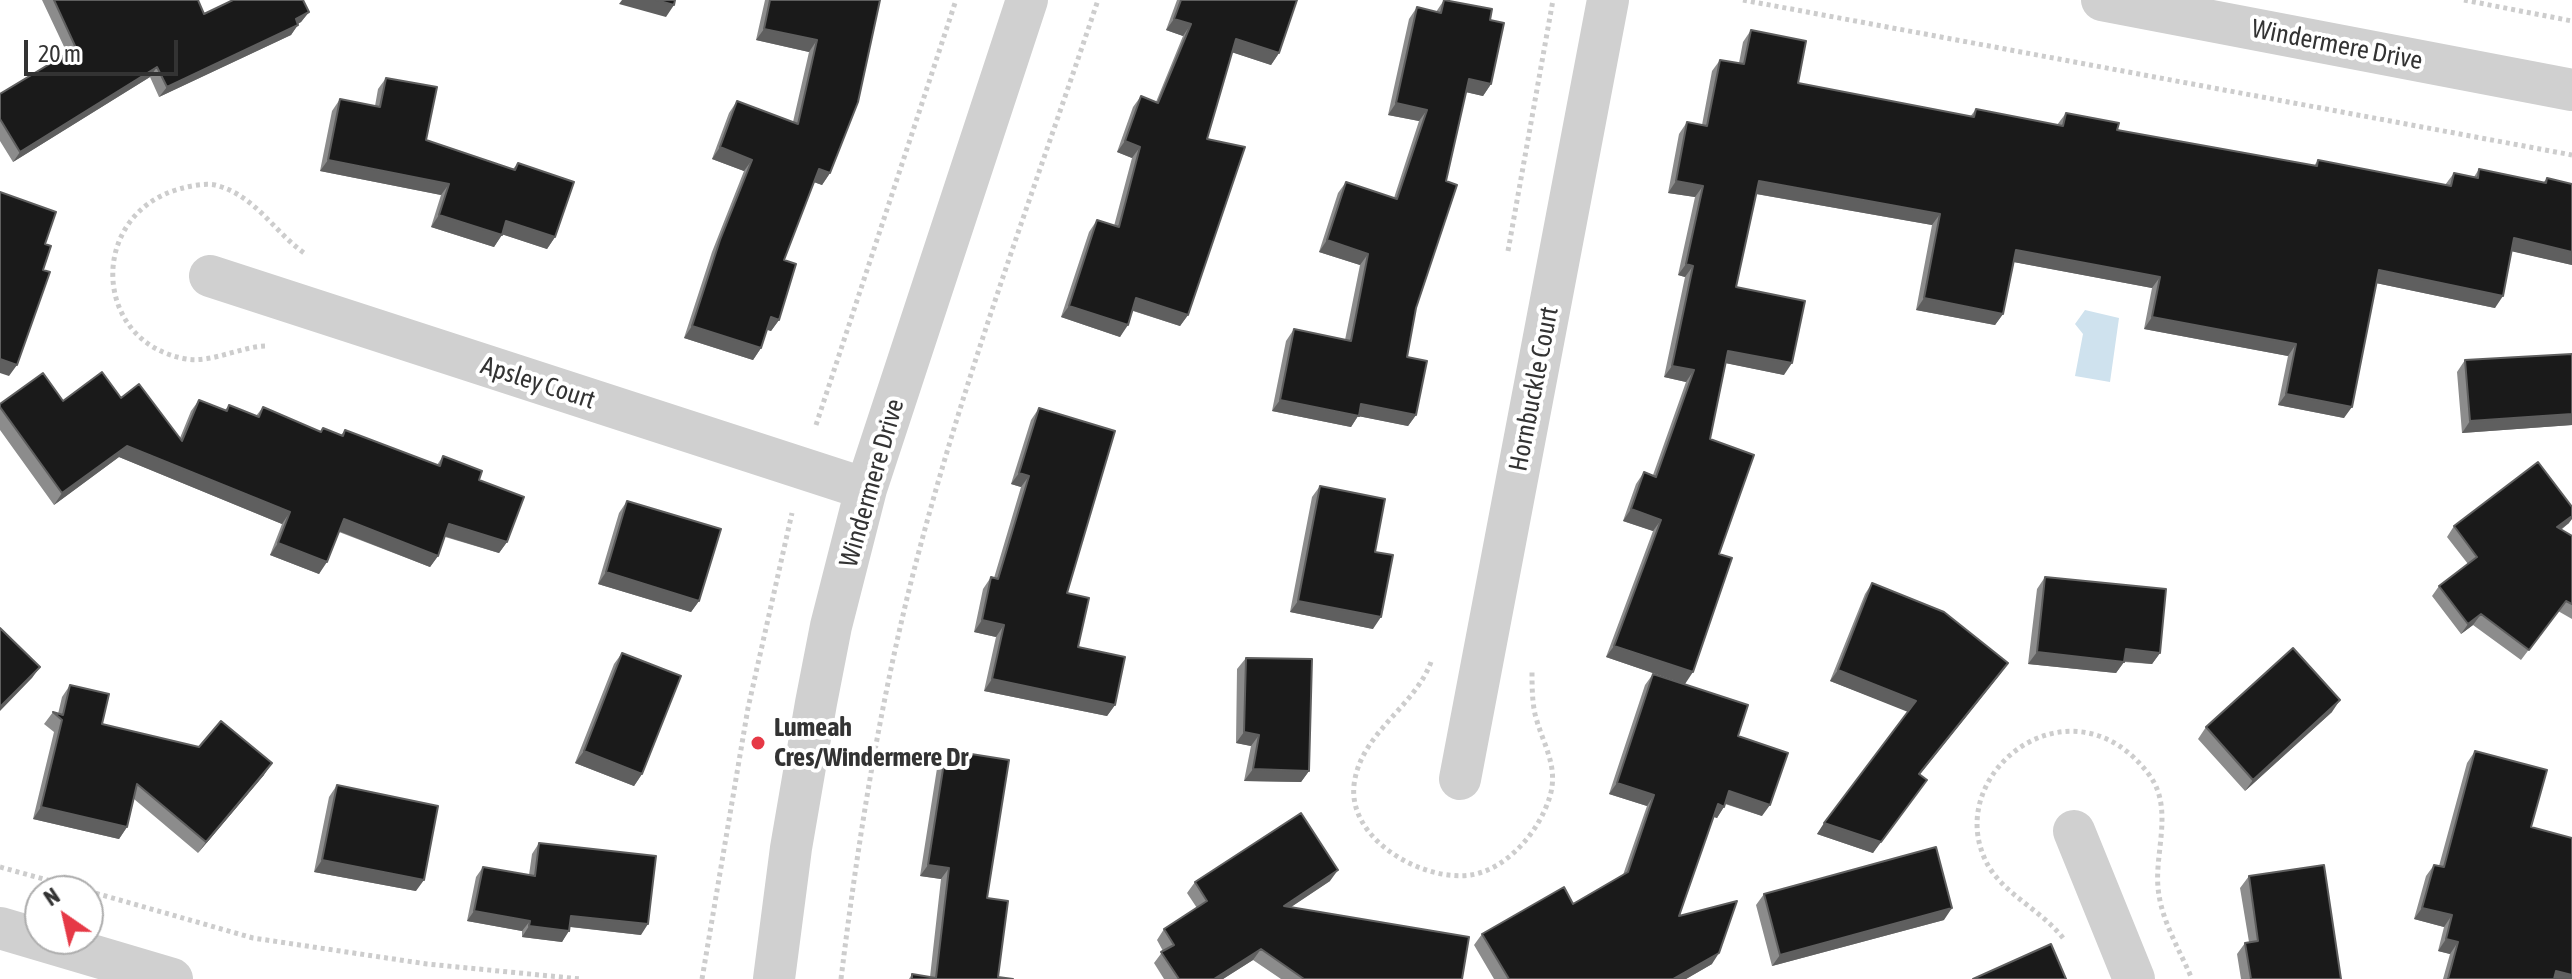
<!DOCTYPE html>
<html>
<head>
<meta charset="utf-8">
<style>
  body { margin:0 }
  #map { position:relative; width:2572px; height:979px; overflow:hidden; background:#fff; font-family:"Asap Condensed",sans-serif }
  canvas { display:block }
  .north { position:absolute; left:24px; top:875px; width:80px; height:80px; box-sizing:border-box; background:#fff; border:2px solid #adadad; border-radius:50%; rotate:326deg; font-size:22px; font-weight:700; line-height:32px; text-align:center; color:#333 }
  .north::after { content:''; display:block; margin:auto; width:28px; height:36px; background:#e63946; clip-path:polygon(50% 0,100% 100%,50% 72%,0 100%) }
  .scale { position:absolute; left:24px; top:40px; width:154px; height:36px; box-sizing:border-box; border:4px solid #333; border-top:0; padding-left:10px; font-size:24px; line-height:28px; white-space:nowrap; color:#333; -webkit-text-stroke:6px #fff; paint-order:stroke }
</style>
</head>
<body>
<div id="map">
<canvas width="2572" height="979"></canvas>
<div class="north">N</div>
<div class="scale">20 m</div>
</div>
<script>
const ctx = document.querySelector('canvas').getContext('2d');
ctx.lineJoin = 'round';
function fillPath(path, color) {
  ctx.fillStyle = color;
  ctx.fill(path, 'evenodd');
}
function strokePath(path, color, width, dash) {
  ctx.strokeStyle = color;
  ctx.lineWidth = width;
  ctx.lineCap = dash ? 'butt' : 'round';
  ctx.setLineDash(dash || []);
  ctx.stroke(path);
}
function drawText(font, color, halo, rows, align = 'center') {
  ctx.font = font + ' "Asap Condensed",sans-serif';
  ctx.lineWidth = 8;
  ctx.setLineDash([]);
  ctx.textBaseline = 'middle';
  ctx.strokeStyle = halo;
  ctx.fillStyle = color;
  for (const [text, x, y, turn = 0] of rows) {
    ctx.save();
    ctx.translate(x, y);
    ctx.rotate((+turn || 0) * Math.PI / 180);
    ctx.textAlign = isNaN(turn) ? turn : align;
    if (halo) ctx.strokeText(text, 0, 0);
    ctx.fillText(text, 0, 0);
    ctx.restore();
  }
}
const water = new Path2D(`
  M2085,310l34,8 -9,64 -35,-6 8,-42 -8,-10z`);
const path = new Path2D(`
  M1743,0l829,155
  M2464,0l108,21
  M1508,251l45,-251
  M265,346c-25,1 -54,17 -78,13 -95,-15 -100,-144 -8,-170 11,-3 25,-6 36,-4 41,10 59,48 92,70
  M816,425l140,-425
  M1431,662c-17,46 -71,71 -77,123 -6,55 69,97 117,90 37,-6 69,-45 79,-79 9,-31 -8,-53 -15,-82 -3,-14 -3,-29 -3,-43
  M0,867l87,24
  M88,891l165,47 174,26 154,15
  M2063,938c-21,-27 -56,-42 -74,-71 -53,-91 83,-198 161,-91 25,35 2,81 9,119 4,28 22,58 33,84
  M702,979l46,-271 44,-195
  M841,979c18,-147 42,-296 81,-439 49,-183 116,-361 176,-540`);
const street = new Path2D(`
  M2102,0l470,90
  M210,276l656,213
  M1460,779l148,-779
  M2074,831l60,148
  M0,928l172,51
  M774,979l17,-131 25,-145 15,-77 35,-137 161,-489`);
const wall = new Path2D(`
  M42,0h156l6,14 105,-2 -8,10 -3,2 -7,11 -132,62 -9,-20 -137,85 -13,-21v-47l67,-41z
  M765,0h115l-50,173 -8,12 -8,-3 -30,78 -5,60 -8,11 -4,-1 -6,18 -8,12 -69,-22 28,-86 32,-81 -32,-12 17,-46 8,-12 56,21 16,-70 -53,-12z
  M1177,0h120l-18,53 -8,12 -39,-13 -25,87 -19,176 -8,11 -47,-15 -13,26 -59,-20 28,-85 8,-12 17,6 18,-68 -15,-6 16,-45 8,-11 15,6 27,-66 -17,-6z
  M1444,0l46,20 1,64 -8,12 -17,-4 -50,216 -9,49 9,58 -8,11 -50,-10 -7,11 -79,-16 14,-70 8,-12 51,11 15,-75 -41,-13 19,-59 8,-11 48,16 25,-77 -31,-6 21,-96 8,-12 19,5z
  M1751,30l47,53 172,34 6,-8 81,16 9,-12 51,17 197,36 4,-6 127,25 9,-12 20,4 5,-8 64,14 4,-5 25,6v81l-60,-14 -17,57 -119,-25 -32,135 -66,-13 10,-49 -144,-27 8,-41 -138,-26 -11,52 -8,11 -79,-15 16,-85 -176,-31 -20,93 48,88 -58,-12 -16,76 9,115 -34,130 -79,-27 47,-126 -30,-10 13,-37 8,-12 9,3 33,-93 -22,-5 21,-100 -7,-2 17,-78 -27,-4 11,-59 8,-12 15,3 10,-54 8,-11 19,3 4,-21z
  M386,78l40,62 87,29 5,-6 37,74 -8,12 -45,-15 -8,13 -63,-20 10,-32 -121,-24 12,-60 8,-12 35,7 3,-17z
  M2572,354v71l-110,8 -5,-61 8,-12z
  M121,398l59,40 11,-27 8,-11 26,10 4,-5 27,11 7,-9 57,25 3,-4 18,7 4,-5 92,35 6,-9 36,24 28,62 -8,11 -54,-16 -7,19 -8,11 -91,-35 -20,42 -49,-19 12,-31 -163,-67 -65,48 -54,-75v-26z
  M1039,408l28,185 11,54 37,58 -8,11 -123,-25 12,-54 -22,-5 9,-43 8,-12 3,1 27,-91 -10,-3 20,-64z
  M1320,486l55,66 -2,77 -83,-17 22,-115z
  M627,501l72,100 -8,11 -93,-28 21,-71z
  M2569,523l-8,7 11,6v83l-14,-8 -37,49 -48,-35 -12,9 -29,-38 7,-10 29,-22 -21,-27 7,-11z
  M2045,577l115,76 -8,11 -28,-2 -8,11 -88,-9 9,-75z
  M1872,583l128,91 -81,101 -46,78 -56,-19 91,-123 -78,-30 35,-87z
  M622,653l20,121 -8,12 -59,-23 39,-99z
  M1246,658l63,113 -8,11 -57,-1 7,-35 -15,-3 1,-74z
  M1653,674l85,62 24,80 -37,-12 -8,14 -4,-1 -34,99 33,48 -26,15h-192l-20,-34 8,-11 91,-30 50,-29 24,-69 -38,-12 36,-109z
  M70,685l32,39 162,51 -66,78 -64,-54 -7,28 -8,12 -86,-20 21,-87 -10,-8 9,-12 5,2 4,-17z
  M2332,712l-87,79 -47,-52 8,-12z
  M946,750l41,148 11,79 15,2h-104l3,-5 18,3 11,-98 -21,-3 18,-114z
  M2475,751l56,76 41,152h-129l7,-25 -12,-3 6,-24 -30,-8 12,-43 8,-11 5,1 28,-103z
  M337,785l79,106 -102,-19 15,-75z
  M539,843l102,92 -71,-8 -8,15 -40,-5v-6l-55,-10 9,-44 7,-10 46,8 3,-21z
  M2249,876l92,103h-100l-4,-25 8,-11 4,-1 -9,-54z
  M1330,881l-39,26 171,72h-181l-28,-19 -30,19h-59l-10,-16 9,-12 -6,-11 7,-11 33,-21 -10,-15 8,-11z
  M1764,894l180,26 -172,46 -16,-61z`);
const shadedWall = new Path2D(`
  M622,0h34l18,5 -8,12 -47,-13z
  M309,12l-8,10 -12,7 7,-10z
  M1174,19l17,5 -8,12 -17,-6z
  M298,25l-7,10 -132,62 8,-10z
  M764,29l53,11 -8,12 -53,-12z
  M1236,39l43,14 -8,12 -43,-14z
  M157,67l-7,10 -137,85 7,-10z
  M1469,79l22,5 -8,12 -22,-5z
  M1396,103l31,7 -8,11 -31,-6z
  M1125,141l15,6 -8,11 -15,-6z
  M720,147l32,13 -8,11 -32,-12z
  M328,160l121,24 -8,11 -121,-24z
  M819,169l11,4 -8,12 -11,-4z
  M1676,181l27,5 -8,11 -27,-4z
  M1759,181l181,33 -8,11 -181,-32z
  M439,215l63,20 -8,12 -63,-20z
  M506,221l49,16 -8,12 -49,-16z
  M2514,238l58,14v13l-66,-15z
  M1327,240l41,14 -8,11 -41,-13z
  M2016,250l144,27 -8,11 -144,-27z
  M1686,264l7,2 -8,11 -7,-2z
  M2379,270l124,26 -8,12 -124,-26z
  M1136,298l52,17 -8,11 -52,-17z
  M1924,298l79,16 -8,11 -79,-15z
  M1069,306l59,19 -8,12 -59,-20z
  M771,317l8,3 -8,11 -8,-3z
  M2152,317l144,27 -8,12 -144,-27z
  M692,326l69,22 -8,12 -69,-22z
  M1728,351l64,12 -8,12 -64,-13z
  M0,359l17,6 -8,11 -9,-3z
  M1672,366l22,4 -8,12 -22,-5z
  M2286,394l66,13 -8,11 -66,-13z
  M1280,400l81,4 55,11 -8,11 -50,-10 -7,11 -79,-16z
  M2572,414v11l-110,8 8,-12z
  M127,446l163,66 -8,12 -163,-67 -65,48 8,-12z
  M1019,473l10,3 -8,11 -10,-3z
  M1631,509l30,11 -8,11 -30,-10z
  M2572,516v3l-3,4 -20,15 8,-11z
  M344,519l94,37 -8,11 -94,-37z
  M449,524l58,18 -8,11 -58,-18z
  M278,543l49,19 -8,12 -49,-19z
  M606,572l93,29 -8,11 -93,-28z
  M1298,601l83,16 -8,12 -83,-17z
  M2481,614l-8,11 -12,9 7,-10z
  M982,620l22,5 -8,12 -22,-5z
  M1614,646l79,26 -8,12 -79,-27z
  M2126,649l34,4 -8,11 -30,-3 2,1 -8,11 -88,-9 9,-12z
  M2008,663l-8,11 -89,111 8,-11z
  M40,667l-8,11 -32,33v-4z
  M1838,670l78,31 -8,11 -78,-31z
  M992,679l123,26 -8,11 -123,-25z
  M2340,700l-8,12 -87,79 8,-11z
  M1244,732l15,3 -8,11 -15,-3z
  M584,751l58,23 -8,12 -59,-23z
  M272,763l-8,12 -66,78 8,-11z
  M1253,769l56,2 -8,11 -57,-1z
  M1927,780l-54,73 -56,-19 7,-11z
  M1617,783l37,12 -7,11 -38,-12z
  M1729,791l41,14 -8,11 -41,-14z
  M1718,804l6,3 -7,11 -7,-3z
  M41,807l86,20 -8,12 -86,-20z
  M322,860l102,20 -8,11 -102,-19z
  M928,865l21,3 -8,11 -21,-3z
  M1338,870l-8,11 -54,36 8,-11z
  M1952,908l-8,12 -172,46 8,-11z
  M2422,908l30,7 -8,12 -30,-8z
  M474,911l56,10 -8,10 -55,-10z
  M571,916l77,8 -7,11 -78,-9z
  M529,926l40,5 -7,11 -40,-5z
  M2446,939l12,3 -8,12 -12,-3z
  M1261,949l-8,11 -30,19h-9z
  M1719,953l-7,11 -26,15h-13z
  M2556,971l16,4v4h-22z`);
const building = new Path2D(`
  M54,0h144l6,14 29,-14h70l6,12 -13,7 2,6 -131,62 -10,-20 -137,85 -20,-33v-25l76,-46z
  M656,0h19l-1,5z
  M770,0h110l-22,102 -28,71 -11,-4 -35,91 12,4 -17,56 -8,-3 -10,31 -69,-22 28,-86 32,-80 -32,-13 17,-46 61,23 19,-84 -53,-11z
  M1181,0h116l-18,53 -43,-14 -29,100 38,8 -57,168 -52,-17 -8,27 -59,-19 28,-86 22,7 21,-80 -15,-6 16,-45 17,7 33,-79 -17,-5z
  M1444,0l48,9 -2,11 14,3 -13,61 -22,-5 -23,102 11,4 -41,123 -9,49 20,4 -11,54 -55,-11 -2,12 -79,-16 14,-71 57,12 17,-87 -41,-14 19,-58 51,17 30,-89 -31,-7 21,-96 24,6z
  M1751,30l55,11 -8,42 176,34 2,-8 87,17 3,-13 53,10 -2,7 200,36 1,-6 133,26 3,-13 24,5 1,-9 67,14 1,-5 25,6v68l-58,-14 -11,58 -124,-26 -27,137 -66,-13 10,-50 -144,-27 8,-40 -144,-27 -13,64 -79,-16 16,-84 -181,-33 -23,106 69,14 -13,62 -64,-12 -18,88 44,16 -35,99 13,4 -39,114 -79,-26 47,-126 -30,-11 13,-37 12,5 38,-107 -22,-4 21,-100 -7,-2 17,-78 -27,-5 11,-59 20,4 13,-66 24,4z
  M386,78l51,9 -11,53 89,30 3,-7 56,19 -19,55 -49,-16 -4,14 -63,-20 10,-31 -121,-24 12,-61 40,8z
  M0,192l56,20 -11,32 6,2 -8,24 7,2 -33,93 -17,-6z
  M2572,354v60l-102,7 -5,-61z
  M102,372l19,26 18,-14 43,57 17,-41 28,11 2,-6 30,12 4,-10 58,25 2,-4 20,8 2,-6 95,36 3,-10 39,15 -3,9 45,17 -17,45 -58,-18 -11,32 -94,-37 -17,43 -49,-19 12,-31 -163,-66 -65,47 -62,-86v-3l43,-31 20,28z
  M1039,408l76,23 -48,162 22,5 -11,49 47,10 -10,48 -123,-26 12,-54 -22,-5 9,-43 7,2 31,-103 -10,-3z
  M2538,462l34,45v9l-15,11 15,9v68l-6,-3 -37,49 -48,-36 -13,10 -29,-38 38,-29 -23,-31z
  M1320,486l65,13 -10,53 18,3 -12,62 -83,-16z
  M627,501l94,28 -22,72 -93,-29z
  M2045,577l121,12 -6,64 -34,-4 -2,13 -87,-10z
  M1872,583l72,29 64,51 -89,111 8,6 -46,62 -57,-19 92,-122 -78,-31z
  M0,628l40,39 -40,40z
  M2293,648l47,52 -87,80 -47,-53z
  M622,653l59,23 -39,98 -58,-23z
  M1246,658l66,1 -3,112 -56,-2 6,-34 -15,-3z
  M1653,674l95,31 -10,31 50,17 -18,52 -41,-14 -5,16 -6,-3 -39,112 58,-15 -18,52 -46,26h-164l-27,-45 82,-47 9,17 55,-32 26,-77 -37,-12z
  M70,685l39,9 -7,30 97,23 22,-26 51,42 -66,79 -69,-58 -10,43 -86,-20 21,-87 -9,-8 10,3z
  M946,750l63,10 -22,138 21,3 -10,76 15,2h-101v-5l24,4 13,-110 -21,-3z
  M2475,751l72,19 -16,57 41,11v137l-16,-4 -2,8h-106l10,-37 -12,-3 6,-24 -30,-7 12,-43 10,2z
  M337,785l101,21 -14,74 -102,-20z
  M1301,813l37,57 -54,36 185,31 -7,42h-158l-43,-30 -47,30h-35l-18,-27 13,-7 -10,-16 43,-28 -12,-19z
  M539,843l117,13 -8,68 -77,-8 -2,15 -40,-5 1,-5 -56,-10 9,-44 52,9z
  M1936,847l16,61 -172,47 -16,-61z
  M2324,865l17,114h-90l-6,-36 13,-2 -9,-65z
  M2051,944l15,35h-93z`);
const markers = [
  [758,743,8,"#e63946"]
];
const streetNames = [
  ["Windermere Drive",2337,45,11],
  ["Apsley Court",538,383,18],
  ["Hornbuckle Court",1534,389,-79],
  ["Windermere Drive",872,483,-74]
];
const poiNames = [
  ["Lumeah",774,728],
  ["Cres/Windermere Dr",774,758]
];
fillPath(water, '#cfe2ee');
strokePath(path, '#cdcdcd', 5, [4, 4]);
strokePath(street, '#d0d0d0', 42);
fillPath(wall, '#8c8c8c');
fillPath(shadedWall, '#5f5f5f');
fillPath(building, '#1a1a1a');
strokePath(building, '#5f5f5f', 2);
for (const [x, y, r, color] of markers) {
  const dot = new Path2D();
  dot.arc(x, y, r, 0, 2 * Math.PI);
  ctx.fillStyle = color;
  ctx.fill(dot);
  strokePath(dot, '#fff', 3);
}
drawText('26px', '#333', '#fff', streetNames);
drawText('bold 26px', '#333', '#fff', poiNames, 'left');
</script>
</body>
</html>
